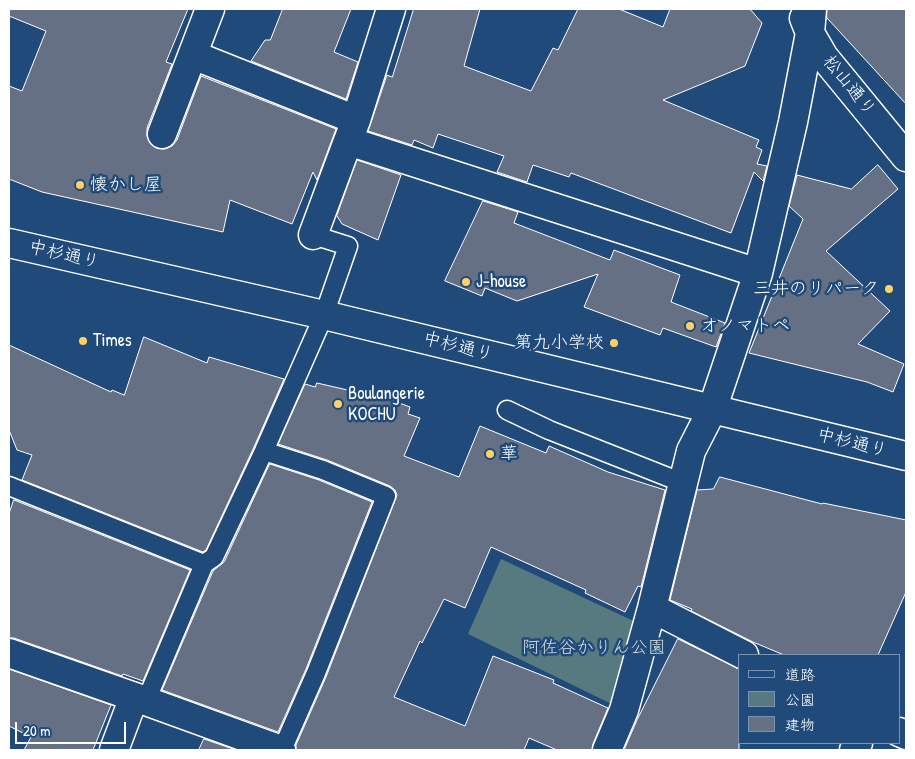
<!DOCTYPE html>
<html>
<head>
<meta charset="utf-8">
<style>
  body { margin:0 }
  #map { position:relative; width:915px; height:759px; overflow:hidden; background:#1f4a7a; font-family:"Patrick Hand","Klee One",sans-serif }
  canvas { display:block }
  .frame { position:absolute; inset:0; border:10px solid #fff; pointer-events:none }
  .legend { position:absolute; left:738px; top:654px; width:162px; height:90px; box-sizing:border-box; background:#1f4a7a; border:1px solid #7992af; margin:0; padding:6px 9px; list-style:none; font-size:15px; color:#fff }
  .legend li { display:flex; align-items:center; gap:10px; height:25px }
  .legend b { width:25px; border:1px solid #7992af }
  .scale { position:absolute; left:15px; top:722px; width:111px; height:22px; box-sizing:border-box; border:2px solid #fff; border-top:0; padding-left:6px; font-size:15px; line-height:18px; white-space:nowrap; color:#fff; -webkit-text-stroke:4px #1f4a7a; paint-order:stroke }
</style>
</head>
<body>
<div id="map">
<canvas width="915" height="759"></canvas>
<div class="frame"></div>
<ul class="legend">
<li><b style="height:6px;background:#1f4a7a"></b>道路</li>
<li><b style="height:14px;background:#567a80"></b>公園</li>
<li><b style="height:14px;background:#657084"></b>建物</li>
</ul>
<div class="scale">20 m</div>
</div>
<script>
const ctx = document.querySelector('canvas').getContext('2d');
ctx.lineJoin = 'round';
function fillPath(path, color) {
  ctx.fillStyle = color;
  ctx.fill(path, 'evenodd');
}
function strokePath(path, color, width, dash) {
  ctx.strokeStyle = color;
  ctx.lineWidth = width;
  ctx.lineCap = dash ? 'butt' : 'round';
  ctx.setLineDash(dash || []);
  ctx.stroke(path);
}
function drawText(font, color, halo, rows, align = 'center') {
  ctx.font = font + ' "Patrick Hand","Klee One",sans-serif';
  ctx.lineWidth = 5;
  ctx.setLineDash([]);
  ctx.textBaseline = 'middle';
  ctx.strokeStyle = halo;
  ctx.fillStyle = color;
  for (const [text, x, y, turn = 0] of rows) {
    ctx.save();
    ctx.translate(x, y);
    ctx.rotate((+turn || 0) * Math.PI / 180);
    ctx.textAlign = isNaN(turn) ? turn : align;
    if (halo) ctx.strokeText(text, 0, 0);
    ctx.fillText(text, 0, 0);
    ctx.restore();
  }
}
const green = new Path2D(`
  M501,559l141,66 -18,85 -156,-76z`);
const building = new Path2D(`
  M9,9h179l-22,53 6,2 -25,64v8l3,7 6,5 8,1 8,-3 5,-6 24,-64 135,53 -19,51 -4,-8 -21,52 -62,-24 -7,32 -181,-40 -33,-13v-93l13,5 24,-60 -37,-15z
  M283,9h68l-17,43 24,10 -12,37 -95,-38 14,-21h5z
  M414,9h66l-16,57 67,25 22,-43 5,2 20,-41h41l44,18 7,-18h80l12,14 -17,43 -82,34 96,40 -3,7 6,3 -5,14 10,2 -4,15 -9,-9 -23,61 -160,-60 -2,4 -36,-12 -6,17 -30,-10 7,-16 -66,-22 -5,14 -19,-8 -2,5 -44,-14 19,-56 5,2z
  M827,9h79v95l-79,-86z
  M357,160l44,15 -23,65 -36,-16 -5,-8z
  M878,165l20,24 -72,62 64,60 -32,33 46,20 -11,28 -26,-10 -118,-29 54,-134 -14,-13 8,-31 54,14z
  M483,201l35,11 -4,11 96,37 4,-10 66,25 -9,27 54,21 -9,24 -53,-19 -3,7 -76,-28 14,-33 -81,27 -32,-13 -3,8 -37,-15z
  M144,337l63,26 2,-6 75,22 -30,68 -48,103 -3,2 -181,-72 10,-25 -15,-5 -8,-20v-85l102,47 1,-2 12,5z
  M317,383l61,14v-2l32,12 -2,7 12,4 -16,38 55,21 21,-51 66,27 3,-7 59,26 57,18 -24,97 -3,-1 -13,26 -40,-19 1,-3 -95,-43 -26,61 -21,-9 -22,44 -2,-2 -26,56 71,29 28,-70 61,24 -1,3 55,25 -15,36 -1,6h-35l-28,-12 -5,12h-228v-5l30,-68 71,-182 -2,-5 -5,-4 -63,-26 -49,-16 27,-60 10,3z
  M270,464l49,16 53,22 -66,167 -28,63 -116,-42 51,-119 11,-9z
  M720,477l102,27 1,-1 83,17v72l-28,63h-94l-31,-13 -62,-31 1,-2 -22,-9 27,-110 16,-1z
  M14,500l176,70 -47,111 -20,-7 -1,2 -108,-38h-5v-124z
  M678,639l61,30v81h-115l13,-30z
  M9,669l102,36 -18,45h-69l7,-13 -22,-11z
  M204,739l32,11h-37z`);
const lane = new Path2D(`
  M507,410l42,20 134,53
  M264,451l59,19 63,26 -70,177 -34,77
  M9,486l195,78
  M146,701l58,-137 10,-7 50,-106 60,-136 24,-69 -35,-11`);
const street = new Path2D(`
  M391,9l-35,111 -8,21 410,132
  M193,55l163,65
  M162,134l48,-125
  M313,235l35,-94
  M652,608l92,47
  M9,653l137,48 135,49
  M899,732l7,3
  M114,750l20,-53
  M607,750l17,-40 28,-102 39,-157 21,-41 46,-137 35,-151 17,-89 -6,-15
  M854,750l4,-7`);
const secondary = new Path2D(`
  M812,9l-2,24 14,24 82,100
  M9,243l315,72 582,141`);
const markers = [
  [80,185,5,"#ffd166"],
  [466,282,5,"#ffd166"],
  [889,289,5,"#ffd166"],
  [690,326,5,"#ffd166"],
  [83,341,5,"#ffd166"],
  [614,343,5,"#ffd166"],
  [338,404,5,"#ffd166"],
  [490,454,5,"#ffd166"]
];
const streetNames = [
  ["松山通り",849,86,51],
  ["中杉通り",64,255,13],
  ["中杉通り",458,347,14],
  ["中杉通り",852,443,14]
];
const poiNames = [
  ["懐かし屋",90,185],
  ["J-house",476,282],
  ["三井のリパーク",879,289,"right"],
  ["オノマトペ",700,326],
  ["Times",93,341],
  ["第九小学校",604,343,"right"],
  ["Boulangerie",348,394],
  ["KOCHU",348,415],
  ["華",500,454]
];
const parkNames = [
  ["阿佐谷かりん公園",594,648]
];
fillPath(green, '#567a80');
fillPath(building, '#657084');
strokePath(building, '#fff', 1);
strokePath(lane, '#fff', 21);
strokePath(street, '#fff', 31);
strokePath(secondary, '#fff', 31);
strokePath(lane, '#1f4a7a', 18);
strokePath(street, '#1f4a7a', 28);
strokePath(secondary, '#1f4a7a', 28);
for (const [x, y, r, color] of markers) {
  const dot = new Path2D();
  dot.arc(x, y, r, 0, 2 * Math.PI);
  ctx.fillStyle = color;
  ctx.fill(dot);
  strokePath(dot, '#1f4a7a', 2);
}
drawText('18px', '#fff', '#1f4a7a', streetNames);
drawText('18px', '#fff', '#1f4a7a', poiNames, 'left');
drawText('18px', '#d5dedf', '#1f4a7a', parkNames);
</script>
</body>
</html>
